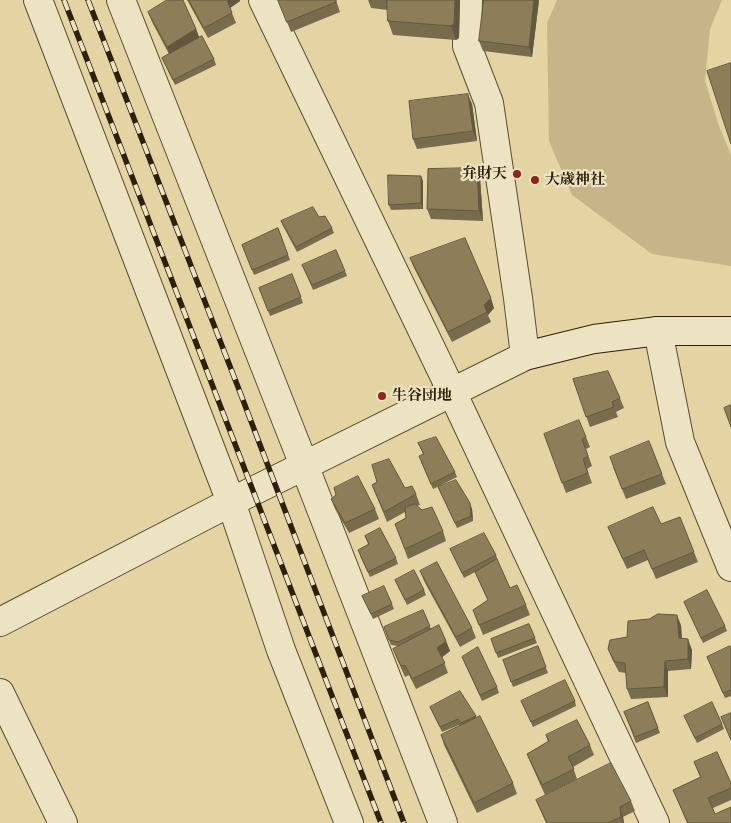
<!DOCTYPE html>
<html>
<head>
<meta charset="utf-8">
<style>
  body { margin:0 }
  canvas { display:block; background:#e4d4a3 }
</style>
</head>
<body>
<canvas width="731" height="823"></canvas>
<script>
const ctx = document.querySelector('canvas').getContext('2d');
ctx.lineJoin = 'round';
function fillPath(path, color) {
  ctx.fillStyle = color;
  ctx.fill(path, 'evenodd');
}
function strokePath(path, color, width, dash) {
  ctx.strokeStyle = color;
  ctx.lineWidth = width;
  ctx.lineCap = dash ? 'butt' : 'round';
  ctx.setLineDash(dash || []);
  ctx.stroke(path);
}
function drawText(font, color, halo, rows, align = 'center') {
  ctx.font = font + ' "Old Standard TT","Noto Serif JP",serif';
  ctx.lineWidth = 4.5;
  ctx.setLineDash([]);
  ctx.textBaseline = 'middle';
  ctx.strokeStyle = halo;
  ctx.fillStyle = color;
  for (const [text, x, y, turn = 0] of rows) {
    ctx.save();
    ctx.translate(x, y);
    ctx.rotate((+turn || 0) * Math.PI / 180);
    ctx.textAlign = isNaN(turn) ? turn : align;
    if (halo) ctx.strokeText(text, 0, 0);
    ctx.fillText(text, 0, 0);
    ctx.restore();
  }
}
const green = new Path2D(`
  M557,0h165l-12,29 -5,52 14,45 12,29v111l-79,-12 -80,-59 -23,-54 -2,-118z`);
const street = new Path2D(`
  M38,0l193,502 50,148 68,173
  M121,0l183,465 139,358
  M263,0l189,392 203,431
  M658,331l22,111 51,125
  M0,622l231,-120 294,-146 -7,-58 -29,-195 -22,-57 1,-46
  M0,693l63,130`);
const secondary = new Path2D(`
  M525,356l69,-17 64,-8h73`);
const rail = new Path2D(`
  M64,0l317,823
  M88,0l150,387 166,436`);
const wall = new Path2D(`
  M187,0h53v1l-10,7 6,15 -28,15z
  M278,0h58l4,12 -49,20z
  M368,0h92l-1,38 -3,2 -63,-5 -5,-14v-11l-17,-2z
  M484,0h55l-7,57 -49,-6 -4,-10z
  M148,12l48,17 3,9 15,21 2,6 -41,20 -13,-27 7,-4 -17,-32z
  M472,104l5,37 -60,8 -4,-10z
  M480,178l3,43 -52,-2 -4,-10z
  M423,181v28l-32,1 -2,-5z
  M319,217l13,11 2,5 -37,19 -14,-26 -2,-5z
  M278,228l12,32 -36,15 -12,-30z
  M410,258l84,50 -6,7 3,7 -39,20 -38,-74z
  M302,265l43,6 2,5 -34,14z
  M292,274l11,29 -33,13 -11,-28z
  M573,379l47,19 4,10 -8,4 2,5 -28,10z
  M544,434l42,3 4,10 -4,2 6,17 -5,3 5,14 -26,10z
  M418,443l37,29 2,5 -24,12 -12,-27 2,-8z
  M613,467l49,7 4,10 -40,15z
  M372,485l33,3 11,6 4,11 -3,1 26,25 3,10 -38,18 -13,-35 11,-6 -1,-6 -18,10z
  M438,487l34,22 1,12 -16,7z
  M331,499l44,10 4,10 -30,14 -14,-24z
  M661,524l33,28 4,10 -42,17 -8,-19 -21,9 -15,-32 -4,-10z
  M365,536l31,22 2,6 -28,13 -10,-21 8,-12z
  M450,549l46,6 2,6h-1l13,27 16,17 4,10 -47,20 -10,-25 15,-9 -13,-29 -11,6z
  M420,571l52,57 4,10 -16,9 -36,-66z
  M395,580l29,10 2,5 -19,10z
  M362,596l30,8 2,5 -21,10z
  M684,602l41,24 2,5 -24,12z
  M423,610l8,19 15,12 4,10 -8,6 6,16 -32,16 -7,-14 -4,2 -8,-18 -4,-10 5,-3 -7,-1 -5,-13z
  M529,624l8,19 -39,15 -7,-19z
  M681,625l1,13 10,12 -1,19 -23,2v26l-37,2 -4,-10 -1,-16 -7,-1 -7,-13 -4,-10 19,-12z
  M538,646l10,27 -35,14 -10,-27z
  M731,647v49l-6,2 -18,-41z
  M462,657l35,30 2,6 -17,8z
  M521,701h54l1,5 -43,21z
  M648,702l12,31 -24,10 -12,-31z
  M430,707l46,9 37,67 4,11 -40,19 -33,-68 -3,-10 19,-9 -1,-1 -17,7z
  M684,716l38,8 2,5 -27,14z
  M546,735l44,10 4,10 -21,12 4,12 -32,16 -14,-31 -4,-10 21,-12z
  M694,762l37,21v17l-18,8 2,6 16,9h-44l-14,-33 27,-13z
  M536,800l95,1 4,10 -12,6 1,6h-78z`);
const shadedWall = new Path2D(`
  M226,0h14v1l-10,7z
  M455,0h5l-1,38 -3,2 -5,-14z
  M534,0h5l-7,57 -3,-10z
  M196,29l4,10 -30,18 -3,-10z
  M468,94l4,10 5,37 -4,-10z
  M477,168l3,10 3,43 -4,-10z
  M421,176l2,5v28l-2,-6z
  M491,298l3,10 -6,7 -4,-10z
  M470,503l2,6 1,12 -2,-5z
  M677,615l4,10 1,23 -3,-10z
  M688,639l4,11 -1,19 -3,-10z
  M446,641l4,10 -9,7 -4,-10z
  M665,661l3,10v26l-4,-10z
  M620,807l3,10 1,6h-1l-2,-6z`);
const building = new Path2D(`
  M167,0h16l13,29 -29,18 -19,-35z
  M189,0h38l5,13 -28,15z
  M278,0h58v2l-49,20z
  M387,0h68l-1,24 -3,2 -63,-5z
  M484,0h50l-5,47 -50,-6z
  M202,36l12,23 -41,21 -11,-22z
  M731,63v81l-24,-73z
  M468,94l5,37 -60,8 -4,-38z
  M477,168l2,43 -52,-2 1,-40z
  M388,175l33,1v27l-32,2z
  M313,207l6,10 6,-1 7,12 -36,19 -15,-26z
  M278,228l10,27 -36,15 -10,-25z
  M465,238l26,60 -7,7 3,7 -39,20 -38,-74z
  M336,250l9,21 -33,14 -10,-20z
  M292,274l9,23 -33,14 -9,-23z
  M608,371l12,27 -8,4 2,5 -28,10 -13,-38z
  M731,405v22l-7,-19z
  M579,420l7,17 -4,2 6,17 -5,3 5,14 -26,10 -18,-49z
  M436,437l19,35 -24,12 -12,-28 5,-2 -6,-11z
  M649,441l13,33 -40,15 -12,-32z
  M389,459l16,29 7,-2 4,8 -32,18 -12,-27 5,-3 -5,-17z
  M358,476l17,33 -30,14 -14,-24 5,-4 -2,-7z
  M456,480l14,23 1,13 -16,7 -17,-36z
  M415,504l7,6 10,-3 11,24 -38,18 -10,-25 11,-6 -1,-10z
  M653,507l8,17 19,-7 14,35 -42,17 -8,-19 -21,9 -15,-32z
  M380,528l16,30 -28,14 -10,-22 11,-6 -4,-8z
  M484,533l12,22 -34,18 -12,-24z
  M497,559l13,29 7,-3 9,20 -47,20 -6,-15 15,-10 -13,-28z
  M437,562l35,66 -16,9 -36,-66z
  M414,570l10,20 -19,10 -10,-20z
  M384,586l8,18 -21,10 -9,-18z
  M707,590l18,36 -24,12 -17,-36z
  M423,610l7,16 -32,16 -9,-2 -5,-13z
  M658,614l19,1 2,23 9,1v20l-23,2 -1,26 -37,2 -2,-26 -10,-1 -7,-13 2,-9 17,-3 1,-16 21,-2z
  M529,624l6,14 -39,15 -5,-14z
  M439,625l7,16 -9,7 8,15 -33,16 -7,-14 -4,1 -8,-17z
  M538,646l8,21 -35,15 -8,-22z
  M730,646l1,1v43l-8,3 -16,-36z
  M478,647l19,40 -17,8 -18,-38z
  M565,680l10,21 -44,21 -10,-21z
  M460,691l16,25 -15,7 -3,-4 -18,8 -10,-20z
  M648,702l10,26 -23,9 -11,-25z
  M712,702l10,22 -27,14 -11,-22z
  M731,713v27l-10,-23z
  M480,716l33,67 -39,20 -33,-68z
  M577,720l13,25 -22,12 6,12 -32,16 -15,-31 22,-13 -3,-6z
  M717,752l14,31v5l-23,10 7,16 16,-7v16h-43l-15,-33 28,-13 -7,-15z
  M611,763l20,38 -11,6 1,10 -13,6h-61l-11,-23z`);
const markers = [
  [517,174,5,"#8f2418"],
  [535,180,5,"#8f2418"],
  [382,396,5,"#8f2418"]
];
const poiNames = [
  ["弁財天",507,174,"right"],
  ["大歳神社",545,180],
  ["牛谷団地",392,396]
];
fillPath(green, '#c5b589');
strokePath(street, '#5c4c30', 30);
strokePath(secondary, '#2e1f09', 30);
strokePath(street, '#ede3c3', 28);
strokePath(secondary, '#ede3c3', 28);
strokePath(rail, '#2e1f09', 5.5);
strokePath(rail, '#ede3c3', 4, [11]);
fillPath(wall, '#796c4d');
fillPath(shadedWall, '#63583e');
fillPath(building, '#8d7d59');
strokePath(building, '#63583e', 1);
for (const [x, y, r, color] of markers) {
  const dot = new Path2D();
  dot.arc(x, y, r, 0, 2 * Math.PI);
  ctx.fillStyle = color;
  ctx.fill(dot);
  strokePath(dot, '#ede3c3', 2);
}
drawText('bold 15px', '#2e1f09', '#ede3c3', poiNames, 'left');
</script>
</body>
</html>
